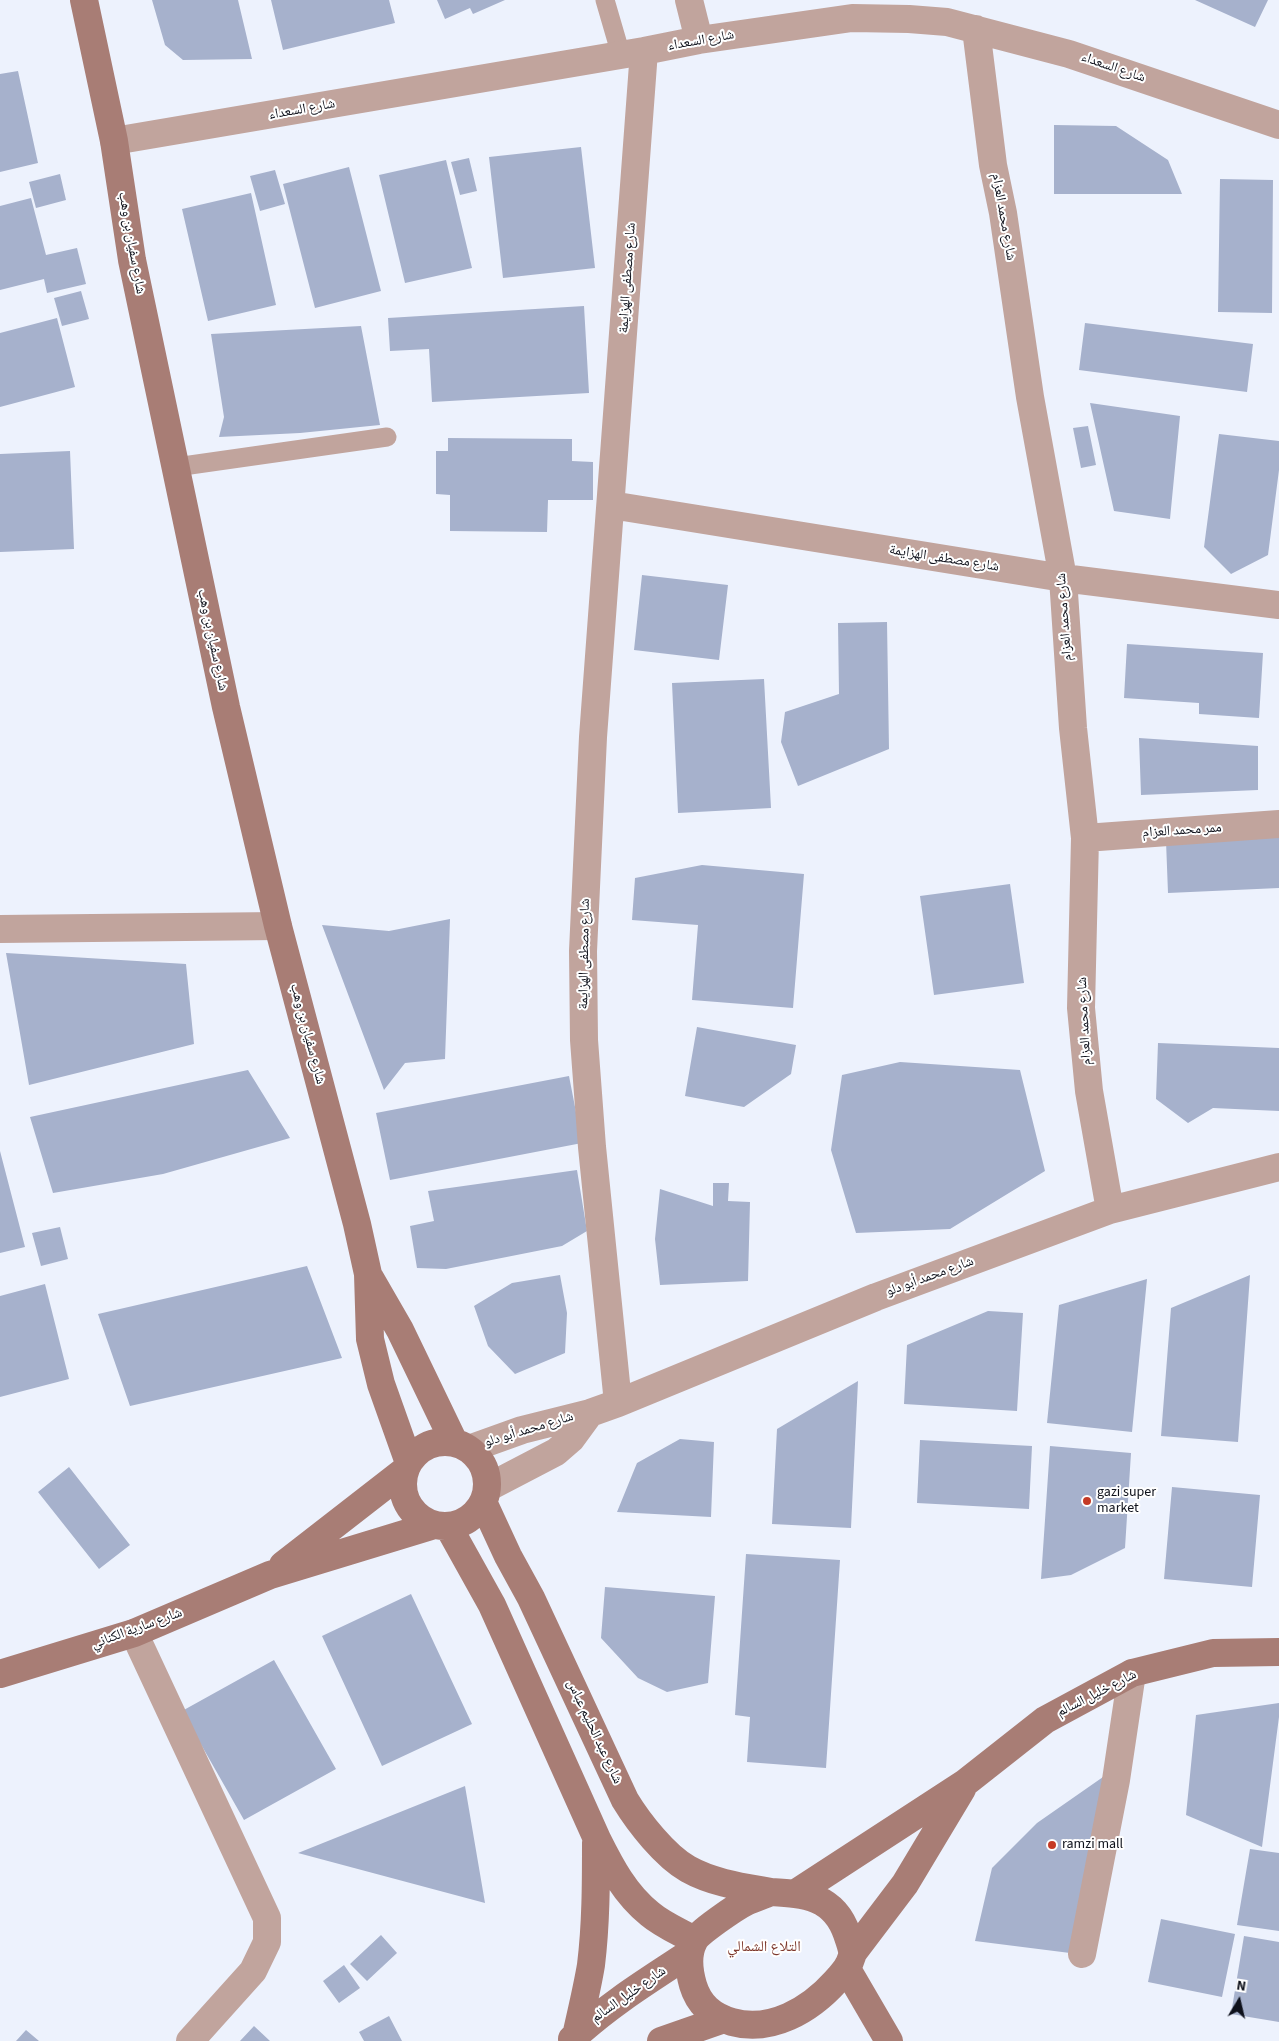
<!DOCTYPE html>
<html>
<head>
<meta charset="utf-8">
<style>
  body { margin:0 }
  #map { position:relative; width:1279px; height:2041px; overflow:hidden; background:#edf2fd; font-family:"Source Sans 3",sans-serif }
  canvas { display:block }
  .north { position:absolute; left:1214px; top:1976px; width:50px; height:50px; -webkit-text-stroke:4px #fff; paint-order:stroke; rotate:9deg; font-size:14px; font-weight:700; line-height:20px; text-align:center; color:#0e111b }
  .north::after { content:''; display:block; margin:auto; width:18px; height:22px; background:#0e111b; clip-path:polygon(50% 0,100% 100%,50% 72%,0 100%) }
</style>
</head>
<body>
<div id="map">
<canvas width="1279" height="2041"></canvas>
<div class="north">N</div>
</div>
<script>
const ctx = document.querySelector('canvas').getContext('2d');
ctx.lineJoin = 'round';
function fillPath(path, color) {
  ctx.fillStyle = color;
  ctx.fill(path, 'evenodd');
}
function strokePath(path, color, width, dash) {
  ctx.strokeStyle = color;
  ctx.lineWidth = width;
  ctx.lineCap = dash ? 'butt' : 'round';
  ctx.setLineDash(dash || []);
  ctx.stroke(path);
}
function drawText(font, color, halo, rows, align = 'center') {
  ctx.font = font + ' "Source Sans 3","Noto Naskh Arabic",sans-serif';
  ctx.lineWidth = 4;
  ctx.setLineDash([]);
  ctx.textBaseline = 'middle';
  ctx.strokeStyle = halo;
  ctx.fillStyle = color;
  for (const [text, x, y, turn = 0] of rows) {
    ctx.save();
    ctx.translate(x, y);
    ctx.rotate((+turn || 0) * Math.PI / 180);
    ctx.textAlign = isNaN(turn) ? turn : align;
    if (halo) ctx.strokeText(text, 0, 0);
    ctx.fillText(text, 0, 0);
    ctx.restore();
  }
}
const building = new Path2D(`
  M152,0h86l14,59 -69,1 -18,-15z
  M271,0h118l6,23 -112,27z
  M437,0h68l-32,14 -3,-6 -25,11z
  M1195,0h73l-13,27z
  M18,71l20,92 -38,9v-98z
  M1054,125l62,1 52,34 14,34h-128z
  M581,147l14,121 -92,10 -14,-121z
  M469,158l8,33 -17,4 -9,-33z
  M446,160l26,108 -67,15 -26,-108z
  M349,167l32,124 -66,17 -32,-124z
  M275,170l10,34 -25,7 -10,-35z
  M60,174l6,26 -30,8 -7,-26z
  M1220,179l53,1 -1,133 -54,-1z
  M251,193l25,112 -68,16 -26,-112z
  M31,198l15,57 31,-7 9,36 -39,9 -3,-14 -44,11v-84z
  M81,291l8,28 -27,7 -8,-28z
  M584,306l5,87 -157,9 -3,-53 -39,2 -2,-33z
  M57,318l18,69 -75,20v-74z
  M1085,323l168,21 -6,48 -168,-22z
  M361,326l19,99 -80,8 -81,4 5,-20 -13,-83z
  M1090,403l90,13 -10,103 -56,-8z
  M1088,426l8,39 -15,3 -8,-40z
  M1219,434l60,7v29l-11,85 -37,19 -27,-27z
  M448,438l124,1v22l21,1v38h-45l-1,32 -97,-1v-36l-14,-1v-43h12z
  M70,451l4,98 -74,3v-98z
  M642,575l86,10 -9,75 -85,-10z
  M887,622l2,127 -91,37 -17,-44 4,-30 54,-18 -1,-71z
  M1127,644l136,9 -4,65 -60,-4v-11l-75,-5z
  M764,679l7,129 -93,5 -6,-130z
  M1139,738l119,8v44l-117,5z
  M1279,836v52l-111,5 -2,-52z
  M702,865l102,9 -11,134 -101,-8 6,-75 -66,-5 3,-42z
  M1010,884l14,99 -90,12 -14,-99z
  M450,919l-5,140 -40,4 -21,27 -62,-165 67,6z
  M6,953l180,11 8,80 -165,41z
  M697,1027l99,18 -5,29 -47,33 -59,-11z
  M1158,1043l121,5v63l-66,-3 -25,15 -32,-24z
  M900,1062l120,8 25,101 -95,58 -94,4 -25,-83 11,-75z
  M248,1070l42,68 -127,36 -110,19 -23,-76z
  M569,1076l13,67 -192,37 -14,-67z
  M0,1151l25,96 -25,6z
  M577,1170l10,61 -25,15 -116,23 -29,-1 -7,-42 24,-5 -6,-30z
  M713,1183h16l-1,18 22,1 -2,79 -88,4 -5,-46 5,-50 53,17z
  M60,1227l8,32 -27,7 -9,-33z
  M307,1266l35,92 -212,48 -32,-92z
  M560,1275l7,38 -2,40 -50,21 -27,-28 -14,-40 38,-23z
  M1250,1275l-12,167 -77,-6 10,-128z
  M1147,1279l-15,153 -85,-9 12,-118z
  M45,1284l24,95 -69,18v-101z
  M988,1311l35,2 -6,98 -113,-7 3,-59z
  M858,1381l-7,147 -79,-4 5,-95z
  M680,1439l34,3 -3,75 -94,-5 20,-49z
  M920,1440l112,6 -3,63 -112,-6z
  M1050,1446l81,7 -6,95 -54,27 -30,4z
  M69,1467l61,78 -31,24 -61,-77z
  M1172,1487l88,8 -8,92 -88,-8z
  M746,1554l94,6 -14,208 -79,-6 3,-45 -15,-2z
  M605,1587l110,9 -7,87 -41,9 -29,-14 -37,-40z
  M411,1594l61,130 -90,42 -60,-130z
  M274,1660l62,109 -92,51 -62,-109z
  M1279,1703v14l-17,130 -76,-32 10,-100z
  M1103,1777l-33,176 -95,-12 17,-73 45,-45z
  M465,1786l20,117 -187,-50z
  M1250,1849l29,4v78l-42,-6z
  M1161,1919l74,15 -13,63 -74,-15z
  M381,1935l16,18 -30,28 -17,-17z
  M1244,1936l35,6v80l-48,-8z
  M344,1965l16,23 -21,15 -16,-22z
  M389,2016l13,25h-38l-5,-9z
  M254,2026l16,15h-30z
  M26,2030l13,11h-23z`);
const lane = new Path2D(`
  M605,0l16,55
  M176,467l211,-30`);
const street = new Path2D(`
  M689,0l10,40
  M976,29l17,136 10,48 27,184 33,181 10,150 12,110 -4,170 8,83 21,119
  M114,141l530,-90 55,-11 153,-22 57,1 38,3 122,32 210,71
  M611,505l452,73 216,27
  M1085,838l194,-14
  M0,929l278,-3
  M618,1403l-26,-256 -8,-107 -1,-89 10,-214 51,-686
  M469,1449l53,-19 68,-17 28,-10 258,-106 234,-87 169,-43
  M487,1488l69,-36 15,-13 19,-26
  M134,1633l133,285v24l-14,29 -63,70
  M1082,1954l34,-174 16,-107`);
const secondary = new Path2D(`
  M84,0l30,141 18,119 94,447 52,219 79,298 11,50 2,65 11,45 27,76
  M370,1278l30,52 54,112
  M403 1484a42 42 0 1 1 84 0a42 42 0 1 1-84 0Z
  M483,1502l25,54 23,42 94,202c14,23 40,56 63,69 25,14 55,18 83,23
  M448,1526l44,79 105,234c14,28 28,55 53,75 13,11 30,18 44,26
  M283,1565l121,-94
  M0,1674l134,-41 136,-58 164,-50
  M771,1892c34,2 63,4 76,42 2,6 6,16 5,22 -3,11 -9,17 -16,25 -26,29 -65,52 -104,41 -20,-6 -33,-17 -39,-37 -4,-14 -6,-31 1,-44 5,-9 42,-34 52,-39 8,-4 16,-6 25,-10z
  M796,1893l169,-110 80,-63 87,-47 81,-20 66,-1
  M852,1954l53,-70 57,-95
  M847,1969l42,72
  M576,2036c5,-23 11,-47 15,-71 5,-41 5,-82 5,-122
  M572,2039c36,-34 77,-59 118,-86
  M661,2041l63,-22`);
const markers = [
  [1087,1501,5,"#c53a25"],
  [1052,1845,5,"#c53a25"]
];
const streetNames = [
  ["شارع السعداء",701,41,-10],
  ["شارع السعداء",1113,68,19],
  ["شارع السعداء",302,110,-10],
  ["شارع محمد العزام",1003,217,80],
  ["شارع سفيان بن وهب",131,243,80],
  ["شارع مصطفى الهزايمة",628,278,-86],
  ["شارع مصطفى الهزايمة",944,559,9],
  ["شارع محمد العزام",1065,617,-94],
  ["شارع سفيان بن وهب",212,640,78],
  ["ممر محمد العزام",1182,831,-4],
  ["شارع مصطفى الهزايمة",585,954,-89],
  ["شارع محمد العزام",1085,1021,-93],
  ["شارع سفيان بن وهب",307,1034,75],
  ["شارع محمد أبو دلو",930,1277,-20],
  ["شارع محمد أبو دلو",529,1430,-17],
  ["شارع سارية الكناني",137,1629,-20],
  ["شارع خليل السالم",1097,1694,-27],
  ["شارع عبد الحليم عباس",594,1732,65],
  ["شارع خليل السالم",629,1995,-35]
];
const poiNames = [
  ["gazi super",1097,1493],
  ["market",1097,1509],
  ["ramzi mall",1062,1845]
];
const neighbourhoodNames = [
  ["التلاع الشمالي",764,1948]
];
fillPath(building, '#a6b1cc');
strokePath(lane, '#c1a49d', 19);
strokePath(street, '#c1a49d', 28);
strokePath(secondary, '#a87d75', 28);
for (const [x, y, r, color] of markers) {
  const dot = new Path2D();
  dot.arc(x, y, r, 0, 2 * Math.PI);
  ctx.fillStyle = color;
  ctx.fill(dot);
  strokePath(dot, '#fff', 2);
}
drawText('14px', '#0e111b', '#fff', streetNames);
drawText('14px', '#0e111b', '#fff', poiNames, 'left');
drawText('15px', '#7e382c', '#fff', neighbourhoodNames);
</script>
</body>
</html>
